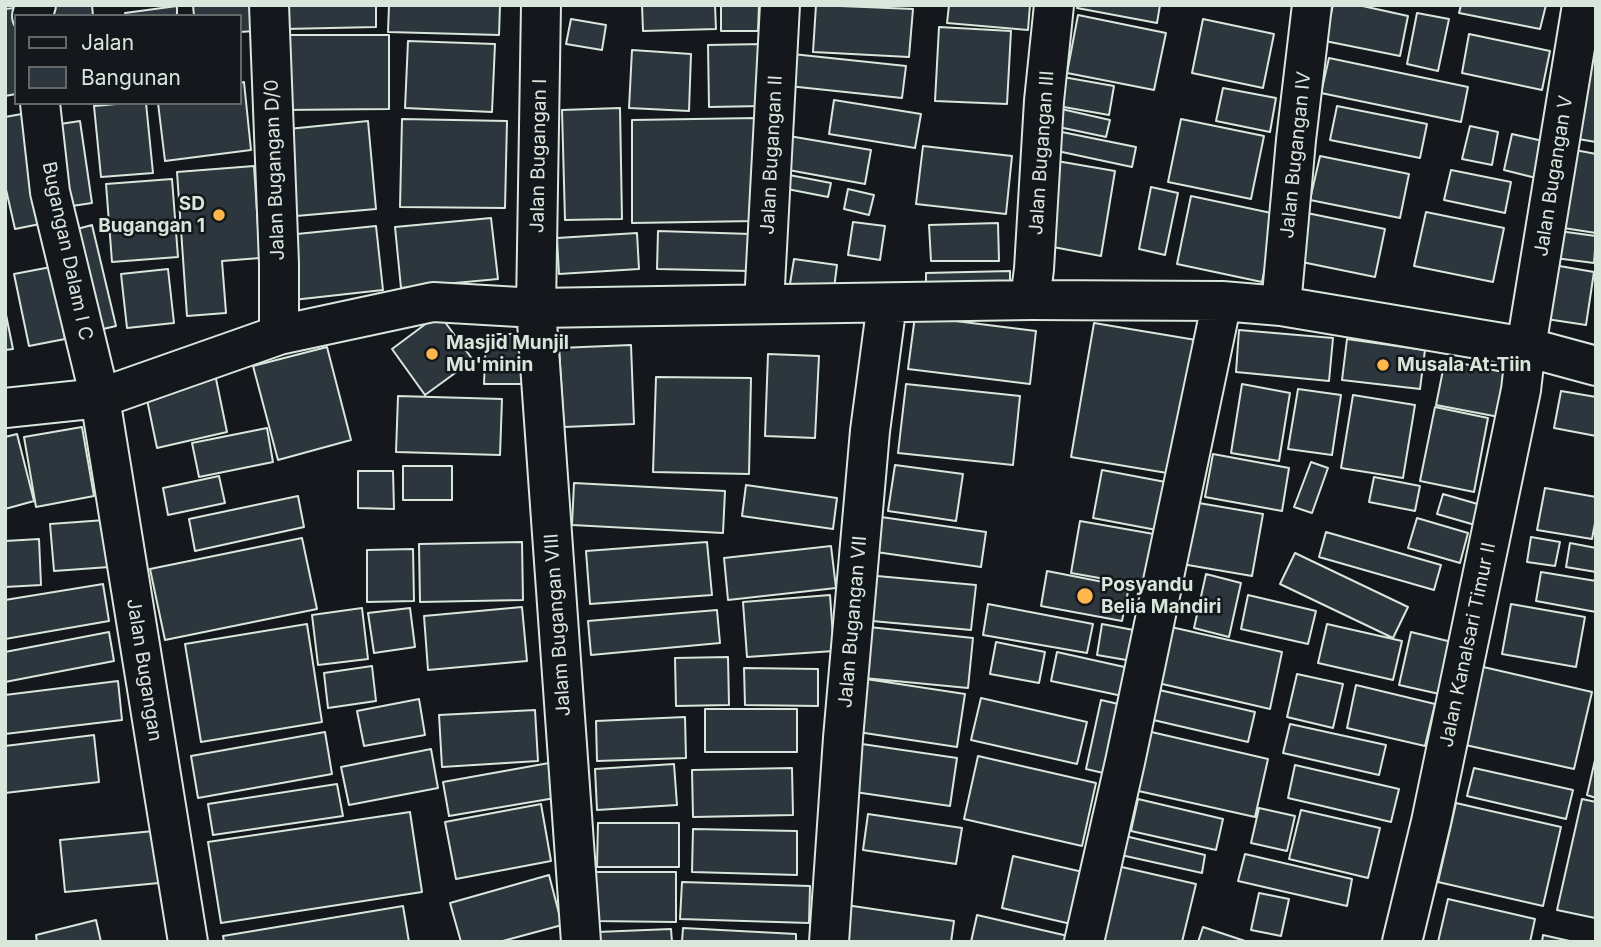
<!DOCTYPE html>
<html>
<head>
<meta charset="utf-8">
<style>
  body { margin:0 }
  #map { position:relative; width:1601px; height:947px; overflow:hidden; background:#14181c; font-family:Inter,sans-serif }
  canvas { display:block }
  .frame { position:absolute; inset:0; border:7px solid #d8e6dc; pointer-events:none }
  .legend { position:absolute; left:14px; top:14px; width:228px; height:91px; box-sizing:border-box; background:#14181c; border:2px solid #626a69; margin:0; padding:9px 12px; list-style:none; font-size:21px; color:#d8e6dc }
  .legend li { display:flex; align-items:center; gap:14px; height:35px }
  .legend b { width:35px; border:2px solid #626a69 }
</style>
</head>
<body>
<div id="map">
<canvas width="1601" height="947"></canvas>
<div class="frame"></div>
<ul class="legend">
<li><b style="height:9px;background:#14181c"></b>Jalan</li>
<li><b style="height:19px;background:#2c363c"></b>Bangunan</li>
</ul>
</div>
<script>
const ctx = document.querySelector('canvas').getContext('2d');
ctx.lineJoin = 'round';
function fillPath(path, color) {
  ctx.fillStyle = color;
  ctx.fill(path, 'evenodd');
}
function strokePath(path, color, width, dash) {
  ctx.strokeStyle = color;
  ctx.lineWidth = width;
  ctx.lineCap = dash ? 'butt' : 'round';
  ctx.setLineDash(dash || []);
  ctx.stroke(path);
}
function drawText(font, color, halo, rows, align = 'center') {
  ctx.font = font + ' Inter,sans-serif';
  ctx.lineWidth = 5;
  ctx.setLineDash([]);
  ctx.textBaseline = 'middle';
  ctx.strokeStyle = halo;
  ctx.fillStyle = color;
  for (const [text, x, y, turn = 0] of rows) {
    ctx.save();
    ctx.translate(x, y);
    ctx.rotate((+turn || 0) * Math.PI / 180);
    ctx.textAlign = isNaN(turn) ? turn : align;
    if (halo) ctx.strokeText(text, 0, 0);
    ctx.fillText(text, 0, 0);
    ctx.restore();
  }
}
const building = new Path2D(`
  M50,5h42l1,11h-57z
  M193,5h58l3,26 -14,1v-16h-46z
  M284,5h92v22l-91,2z
  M389,5h111l-1,30 -111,-3z
  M642,5h73l1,24 -73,2z
  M721,5h38l-1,26h-37z
  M816,5l97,4 -4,48 -96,-5z
  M949,5h81l-2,25 -81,-7z
  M1078,5h82l-3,18 -80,-15z
  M1333,5h25l50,11 -8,40 -75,-15z
  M1461,5h85l-6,24 -81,-16z
  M177,6v10h-51l-1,-3z
  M14,8l2,10v76l-11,2v-87z
  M1417,13l32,6 -11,52 -31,-7z
  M1078,15l88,18 -12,57 -87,-17z
  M571,19l35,6 -4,25 -36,-6z
  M1203,19l71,15 -11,54 -71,-15z
  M939,27l72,4 -4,73 -72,-3z
  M1469,34l81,17 -8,39 -80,-17z
  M282,35h107v74l-107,1z
  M408,41l87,3 -3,68 -87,-4z
  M763,44l1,62 -55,1 -1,-62z
  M632,50l59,4 -2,57 -60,-3z
  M783,53l123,13 -4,32 -123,-13z
  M1592,55l4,1v86l-18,-3z
  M1329,58l139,29 -7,35 -140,-29z
  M1063,77l51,9 -5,29 -51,-9z
  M244,82l7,68 -86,11 -7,-58h82v-20z
  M1223,88l53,10 -6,34 -54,-11z
  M834,100l87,14 -6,34 -86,-14z
  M128,103h18l7,70 -52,4 -7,-71z
  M1337,106l90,18 -7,34 -90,-18z
  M620,108l2,111 -57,1 -3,-110z
  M1057,108l53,12 -4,17 -52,-11z
  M27,113l23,109 -35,7 -10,-44v-68z
  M756,118v103l-124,2v-103z
  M402,119l105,2 -2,87 -105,-1z
  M1181,119l83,17 -13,63 -83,-17z
  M80,121l12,82 -33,5 -12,-82z
  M368,121l8,88 -80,7 -8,-87z
  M1470,126l28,6 -6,33 -30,-6z
  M1052,130l84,17 -4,20 -84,-18z
  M1512,134l31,7 -7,37 -32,-8z
  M789,136l82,14 -6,34 -82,-15z
  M923,146l89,10 -6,58 -90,-10z
  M1570,149l26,5v79l-39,-6z
  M1320,156l89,18 -9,44 -90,-18z
  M1051,160l64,11 -14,85 -64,-12z
  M254,166l6,92 -38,3 4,52 -39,3 -10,-144z
  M1451,170l60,12 -6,31 -61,-13z
  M784,174l47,9 -3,14 -46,-9z
  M172,179l6,78 -66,5 -6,-78z
  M1151,187l27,6 -13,62 -26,-6z
  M848,189l26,6 -5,20 -25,-6z
  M1191,196l85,18 -14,68 -85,-18z
  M1426,212l78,16 -11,54 -79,-16z
  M1307,213l78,16 -10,48 -78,-16z
  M491,218l7,61 -97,9 -6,-61z
  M853,222l32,4 -5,34 -32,-5z
  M998,223l1,38h-68l-2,-36z
  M92,225l24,101 -30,7 -24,-100z
  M376,226l7,64 -90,10 -6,-65z
  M658,231l93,3 -1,37 -93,-2z
  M1559,231l37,5 -2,27 -39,-5z
  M637,233l2,36 -80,5 -2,-36z
  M794,259l43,6 -4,31 -44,-6z
  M1548,264l46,8 -8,53 -46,-7z
  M51,267l14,72 -36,7 -15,-72z
  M168,269l6,54 -47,5 -6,-54z
  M1010,271v24l-84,1v-23z
  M5,310l8,39 -8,1z
  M439,314l34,46 -48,35 -33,-46z
  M915,316l121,15 -6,53 -122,-15z
  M1094,323l108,18 -23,134 -108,-18z
  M1239,330l94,8 -4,43 -93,-9z
  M486,334h37l-1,50h-38z
  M1347,339l78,11 -5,39 -78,-9z
  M631,345l3,79 -70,3 -5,-79z
  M327,347l24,93 -73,20 -25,-94z
  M768,354l51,2 -4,82 -50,-2z
  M1445,360l63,13 -9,44 -63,-12z
  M215,374l12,58 -70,16 -12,-58z
  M656,377l95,1 -2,96 -96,-2z
  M906,384l114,12 -7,69 -115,-12z
  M1242,384l48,9 -11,68 -48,-8z
  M1298,389l43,6 -9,60 -44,-6z
  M1561,391l35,6v39l-42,-8z
  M1353,395l62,10 -12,73 -62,-10z
  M398,396l104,3 -2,56 -104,-3z
  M1435,407l53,11 -14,74 -54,-11z
  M82,427l12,69 -58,11 -12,-70z
  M267,428l6,34 -74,15 -7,-34z
  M17,434l17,67 -29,8v-72z
  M1213,454l76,14 -7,43 -77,-14z
  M1311,462l17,6 -16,45 -18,-6z
  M895,465l68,9 -7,47 -68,-10z
  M403,466h49v34h-49z
  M1102,470l74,14 -9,48 -74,-14z
  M358,471h35l1,38 -36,-1z
  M219,476l6,27 -57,12 -5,-27z
  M1374,477l46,9 -5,25 -46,-9z
  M574,483l151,8 -2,42 -151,-8z
  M746,485l91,13 -4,31 -91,-13z
  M1545,488l51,9v21l-4,21 -55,-9z
  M1443,494l38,11 -6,20 -38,-11z
  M298,496l6,31 -109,24 -6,-32z
  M1193,502l70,12 -11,62 -70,-12z
  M874,516l112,16 -5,35 -112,-16z
  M1417,518l51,15 -8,30 -52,-15z
  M105,520l4,47 -55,4 -4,-47z
  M1080,521l85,15 -9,52 -85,-15z
  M1326,532l115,33 -7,25 -115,-33z
  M1531,537l29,5 -5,24 -28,-4z
  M302,538l15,71 -152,31 -15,-71z
  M39,539l2,46 -36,2v-46z
  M522,542l1,58 -103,2 -1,-58z
  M707,542l5,53 -122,9 -4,-53z
  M1570,543l26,5v24l-30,-5z
  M831,546l5,42 -108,12 -4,-42z
  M413,549l1,52 -47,1v-52z
  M1295,553l113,54 -15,31 -113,-54z
  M1047,571l82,16 -7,34 -81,-15z
  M1541,572l55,9v31l-60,-11z
  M1206,574l35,9 -12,54 -35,-9z
  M877,576l99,9 -5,45 -99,-9z
  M103,584l6,37 -104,18v-39z
  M830,595l4,56 -87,6 -4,-55z
  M1248,595l68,16 -8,33 -67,-15z
  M988,604l105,20 -6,29 -104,-18z
  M1511,604l74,13 -9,50 -74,-13z
  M522,607l5,54 -99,9 -4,-54z
  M362,608l6,51 -50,6 -6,-50z
  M410,608l5,39 -41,6 -6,-40z
  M717,610l3,33 -129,12 -3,-34z
  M307,624l15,98 -121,20 -16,-98z
  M1102,624l42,8 -6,30 -41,-7z
  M1327,624l75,17 -9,39 -75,-17z
  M869,627l104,11 -5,50 -104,-10z
  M1171,627l111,25 -12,57 -112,-26z
  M109,632l5,29 -109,21v-30z
  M1411,632l45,11 -12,52 -45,-10z
  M996,642l49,10 -6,31 -49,-9z
  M1057,652l81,18 -6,28 -81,-17z
  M728,657l1,48 -53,1 -1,-48z
  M372,666l4,35 -48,7 -4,-35z
  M1479,666l113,26 -18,77 -113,-25z
  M744,668l74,1v37l-73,-1z
  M1297,674l46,10 -10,44 -46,-11z
  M866,679l99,15 -8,53 -99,-15z
  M118,681l4,39 -117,14v-39z
  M1356,685l79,19 -10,42 -78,-18z
  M1155,689l100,23 -7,30 -99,-23z
  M981,698l106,24 -10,42 -106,-24z
  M419,699l6,36 -61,11 -7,-35z
  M1101,700l26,6 -15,69 -26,-6z
  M705,709h92v43h-92z
  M535,710l3,51 -96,6 -3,-52z
  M685,717l1,41 -89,3 -1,-40z
  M1290,724l96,21 -7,30 -96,-22z
  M1147,731l121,28 -13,58 -121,-27z
  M325,732l7,42 -134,24 -7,-42z
  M94,735l5,47 -94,11v-47z
  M862,744l95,14 -7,48 -95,-14z
  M431,749l7,39 -89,17 -8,-38z
  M978,756l118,27 -14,63 -118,-27z
  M1595,760h1v38l-9,-3z
  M549,763l6,35 -106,18 -6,-34z
  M674,764l3,41 -80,5 -2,-41z
  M1295,765l104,24 -8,33 -103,-24z
  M792,768l1,47 -100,2 -1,-47z
  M1474,768l99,22 -7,29 -99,-23z
  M337,784l6,32 -130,19 -5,-31z
  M1138,799l85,20 -7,31 -85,-19z
  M1582,799l14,3 -1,116 -38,-8z
  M1456,803l105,24 -18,79 -105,-24z
  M541,804l10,57 -95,18 -11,-57z
  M1259,808l36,8 -8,35 -36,-8z
  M1301,810l79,18 -12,50 -79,-19z
  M410,812l12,80 -201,31 -13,-81z
  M868,814l94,14 -6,36 -93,-14z
  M598,823h81v44h-82z
  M693,829l104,2v44l-105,-3z
  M154,831l5,52 -94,9 -5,-52z
  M1125,836l80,19 -3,18 -81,-18z
  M1245,854l107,25 -5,27 -109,-25z
  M1013,856l70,16 -12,52 -69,-16z
  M1113,865l83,19 -14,58h-86z
  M594,872h82v50l-82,-1z
  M549,875l13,50 -63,17h-38l-11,-39z
  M682,882l128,4 -1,37 -129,-4z
  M1259,893l30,6 -8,37 -30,-6z
  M1448,899l87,20 -5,23h-92z
  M846,905l108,16 -3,21h-111z
  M403,906l6,36h-185l-1,-6z
  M977,915l91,21 -2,6h-95z
  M96,920l5,22h-64l-1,-7z
  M1203,927l45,15h-50z
  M683,928l113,6v8h-114z
  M671,929l1,13h-74l-1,-10z
  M1543,935l31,7h-32z`);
const street = new Path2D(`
  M269,5l10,259v71
  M541,5l-5,303 45,634
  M32,16l4,-11
  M40,103l10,89 50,206 179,-63 154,-33 103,6 494,-8 192,1 59,5 245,41 70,19
  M1030,300l4,-31 10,-168 10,-96
  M764,304l16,-299
  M1281,306l15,-166 16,-135
  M829,942l14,-204 27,-307 17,-128
  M1084,942l41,-180 97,-461
  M1402,942l29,-120 90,-432 5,-43 56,-342`);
const secondary = new Path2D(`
  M5,408l95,-10 88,544`);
const markers = [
  [219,215,7,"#ffb74d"],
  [432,354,7,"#ffb74d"],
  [1383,365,7,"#ffb74d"],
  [1085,596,9,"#ffb74d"]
];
const streetNames = [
  ["Jalan Bugangan III",1042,153,-86],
  ["Jalan Bugangan II",772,155,-87],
  ["Jalan Bugangan IV",1296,155,-84],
  ["Jalan Bugangan I",539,156,-89],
  ["Jalan Bugangan D/0",275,170,-92],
  ["Jalan Bugangan V",1554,176,-81],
  ["Bugangan Dalam I C",67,251,78],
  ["Jalan Bugangan VII",853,622,-85],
  ["Jalam Bugangan VIII",558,625,-94],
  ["Jalan Kanalsari Timur II",1468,645,-78],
  ["Jalan Bugangan",144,670,81]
];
const poiNames = [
  ["SD",205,204,"right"],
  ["Bugangan 1",205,226,"right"],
  ["Masjid Munjil",446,343],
  ["Mu'minin",446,365],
  ["Musala At-Tiin",1397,365],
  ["Posyandu",1101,585],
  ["Belia Mandiri",1101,607]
];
fillPath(building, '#2c363c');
strokePath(building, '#d8e6dc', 2);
strokePath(street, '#d8e6dc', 42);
strokePath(secondary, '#d8e6dc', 42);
strokePath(street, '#14181c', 38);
strokePath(secondary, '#14181c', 38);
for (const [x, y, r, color] of markers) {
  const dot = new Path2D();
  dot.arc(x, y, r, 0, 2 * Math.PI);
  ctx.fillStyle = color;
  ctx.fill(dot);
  strokePath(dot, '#14181c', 2.5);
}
drawText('19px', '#d8e6dc', '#14181c', streetNames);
drawText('bold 19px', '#d8e6dc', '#14181c', poiNames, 'left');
</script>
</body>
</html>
